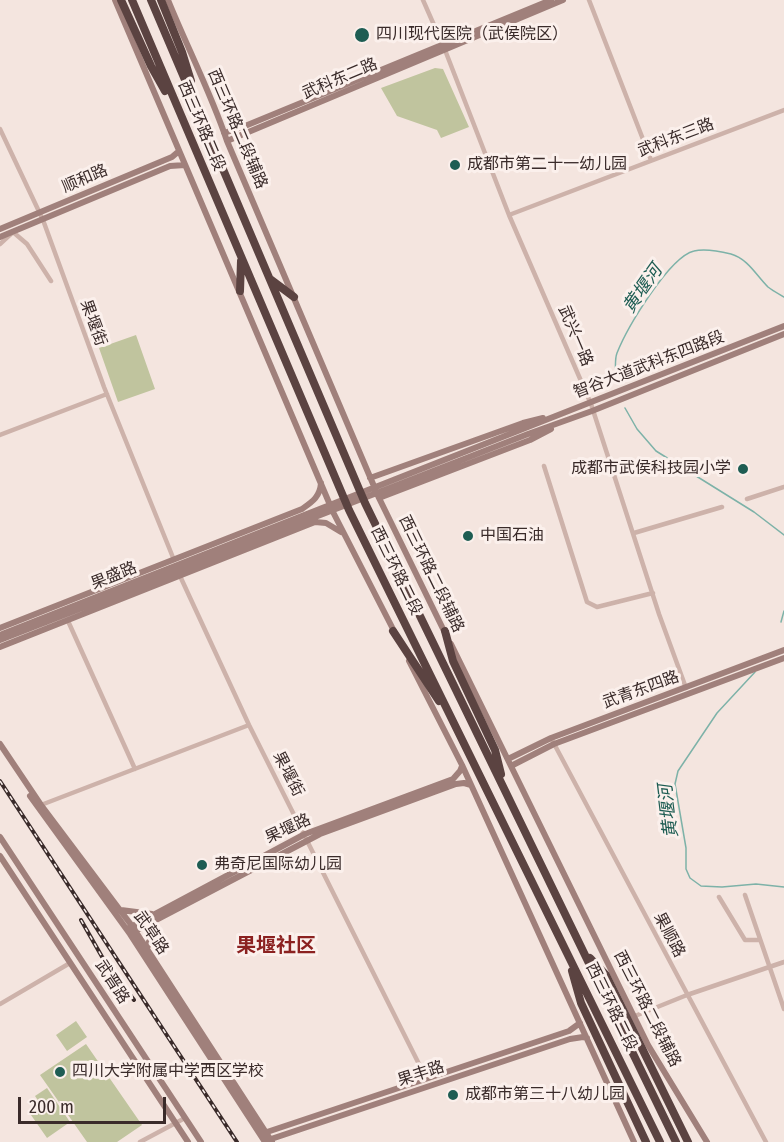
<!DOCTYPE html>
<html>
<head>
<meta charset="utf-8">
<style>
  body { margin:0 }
  #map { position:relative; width:784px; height:1142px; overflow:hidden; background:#f4e5df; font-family:"Fira Sans Condensed",sans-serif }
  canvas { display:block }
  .scale { position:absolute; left:18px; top:1097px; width:148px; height:27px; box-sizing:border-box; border:3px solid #3a2b2a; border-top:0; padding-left:8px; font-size:18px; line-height:21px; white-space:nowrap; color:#3a2b2a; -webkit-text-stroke:4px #fbf0ec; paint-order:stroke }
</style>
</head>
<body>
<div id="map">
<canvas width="784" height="1142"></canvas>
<div class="scale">200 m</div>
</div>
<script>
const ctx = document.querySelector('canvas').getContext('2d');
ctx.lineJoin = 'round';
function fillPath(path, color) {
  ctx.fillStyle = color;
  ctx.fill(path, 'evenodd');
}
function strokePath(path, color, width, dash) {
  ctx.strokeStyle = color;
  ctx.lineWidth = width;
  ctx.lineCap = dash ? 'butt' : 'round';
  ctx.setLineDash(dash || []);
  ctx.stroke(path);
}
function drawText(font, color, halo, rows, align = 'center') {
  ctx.font = font + ' "Fira Sans Condensed","Noto Sans SC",sans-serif';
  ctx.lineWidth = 6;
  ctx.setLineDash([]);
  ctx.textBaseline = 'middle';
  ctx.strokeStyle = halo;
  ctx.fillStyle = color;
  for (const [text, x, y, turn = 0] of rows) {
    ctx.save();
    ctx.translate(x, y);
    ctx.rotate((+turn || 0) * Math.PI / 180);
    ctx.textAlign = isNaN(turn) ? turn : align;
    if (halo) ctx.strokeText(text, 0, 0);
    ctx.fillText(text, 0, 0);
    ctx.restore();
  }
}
const green = new Path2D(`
  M435,68l8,1 26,58 -28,11 -4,-8 -40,-14 -16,-28z
  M136,335l19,54 -37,13 -19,-54z
  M76,1021l11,16 -20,14 -11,-16z
  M86,1044l56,81 -25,17h-30l-47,-67z
  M47,1088l23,34 -23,16 -16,-23 12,-7 -8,-12z`);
const stream = new Path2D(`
  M616,380c0,-9 -2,-19 1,-27 10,-25 52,-96 77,-102 11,-3 25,0 37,3 17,5 25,21 37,33 5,4 11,7 16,10
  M625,408l12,21 19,22 98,61 30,23
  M781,622l3,-11
  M755,672l-38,41 -39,58 -3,13 11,64v21l4,9 11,8 21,1 34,-3 28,3`);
const street = new Path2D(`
  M423,0l22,50 64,165 82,189 68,210 27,74
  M589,0l62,160
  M0,129l43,91 61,167 70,173
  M509,215l275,-105
  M0,244l13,-12 14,12 24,37
  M0,435l107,-41
  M544,466l43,136 10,5 56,-14
  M747,499l37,-12
  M634,533l88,-26
  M180,576l69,149 177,353
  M68,621l67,148
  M551,738l215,404
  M41,805l208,-80
  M745,895l39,114
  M719,897l26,43h15
  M0,1004l70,-41
  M635,1016l52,-21 97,-33
  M140,1142l45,-24`);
const secondary = new Path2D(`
  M115,0l218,512 62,121
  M168,0c19,47 43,93 59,141l152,357 67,137
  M224,133l21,-7 306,-126
  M227,141l336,-141
  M0,229l172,-72 7,-6
  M0,237l170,-71 15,-1
  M370,478l153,-55 20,-5
  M379,498l151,-58 21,-11
  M0,628l302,-119c10,-7 18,-12 19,-26
  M0,635l784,-309
  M0,640l528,-206 64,-23 192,-77
  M451,644l197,401 59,97
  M0,647l315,-125 11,1 15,9
  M409,661l53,104 172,377
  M0,744l41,61 91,121 140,216
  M508,759l43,-21 233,-88
  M511,766l43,-22 230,-86
  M30,796l100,138 135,208
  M0,837l201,305
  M0,856l188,286
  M121,910l31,4
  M129,928l176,-94 148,-55 7,-8 2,-5
  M133,932l187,-98 136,-50 8,-1 7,2
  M147,949l8,-29
  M264,1133l305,-102 11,-8
  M268,1140l302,-101 13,-2 4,1`);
const highway = new Path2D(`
  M121,0l30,66 14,25
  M132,0l217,510 311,632
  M151,0l214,503 311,639
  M161,0l21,52 9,29
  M270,279l24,18
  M240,291l1,-30
  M393,631l46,70
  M445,631l8,30 42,89 6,24
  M590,958l16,17 82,167
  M572,971l9,32 65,139`);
const rail = new Path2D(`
  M0,781l237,361
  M81,920l24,42 29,38`);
const markers = [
  [362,35,8,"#1e5d53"],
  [455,165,6,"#1e5d53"],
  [743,469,6,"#1e5d53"],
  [468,536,6,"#1e5d53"],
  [202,865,6,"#1e5d53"],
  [60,1072,6,"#1e5d53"],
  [453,1095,6,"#1e5d53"]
];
const poiNames = [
  ["四川现代医院（武侯院区）",376,35],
  ["成都市第二十一幼儿园",467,165],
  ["成都市武侯科技园小学",731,469,"right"],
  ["中国石油",480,536],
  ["弗奇尼国际幼儿园",214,865],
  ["四川大学附属中学西区学校",72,1072],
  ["成都市第三十八幼儿园",465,1095]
];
const streetNames = [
  ["武科东二路",340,79,-23],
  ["西三环路二段",201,126,67],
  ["西三环路二段辅路",237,129,67],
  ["武科东三路",676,138,-21],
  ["顺和路",85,179,-23],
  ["果堰街",93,323,70],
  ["武兴一路",575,336,67],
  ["智谷大道武科东四路段",649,365,-21],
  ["西三环路二段",396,571,64],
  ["西三环路二段辅路",431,574,64],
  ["果盛路",114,576,-22],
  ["武青东四路",641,690,-20],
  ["果堰街",288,774,63],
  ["果堰路",288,829,-25],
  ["武草路",151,933,56],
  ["果顺路",669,935,62],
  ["武晋路",112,982,57],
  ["西三环路二段",611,1007,64],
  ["西三环路二段辅路",647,1009,63],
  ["果丰路",421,1074,-18]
];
const waterNames = [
  ["黄堰河",643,289,-55],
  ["黄堰河",669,811,-97]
];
const quarterNames = [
  ["果堰社区",276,946]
];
fillPath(green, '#c0c49e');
strokePath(stream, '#7db2a8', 1.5);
strokePath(street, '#cdb2aa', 4.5);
strokePath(secondary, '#a0807b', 6);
strokePath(highway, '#5b4341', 8);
strokePath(rail, '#3a2b2a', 4);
strokePath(rail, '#fbf0ec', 1.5, [4.5]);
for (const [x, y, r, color] of markers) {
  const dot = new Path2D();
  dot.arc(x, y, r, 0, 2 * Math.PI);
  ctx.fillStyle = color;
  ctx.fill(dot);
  strokePath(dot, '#fbf0ec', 2);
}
drawText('16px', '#3a2b2a', '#fbf0ec', poiNames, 'left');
drawText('16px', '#3a2b2a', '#fbf0ec', streetNames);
drawText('italic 18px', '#1e5d53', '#fbf0ec', waterNames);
drawText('bold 20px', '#8b2120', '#fbf0ec', quarterNames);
</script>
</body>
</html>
